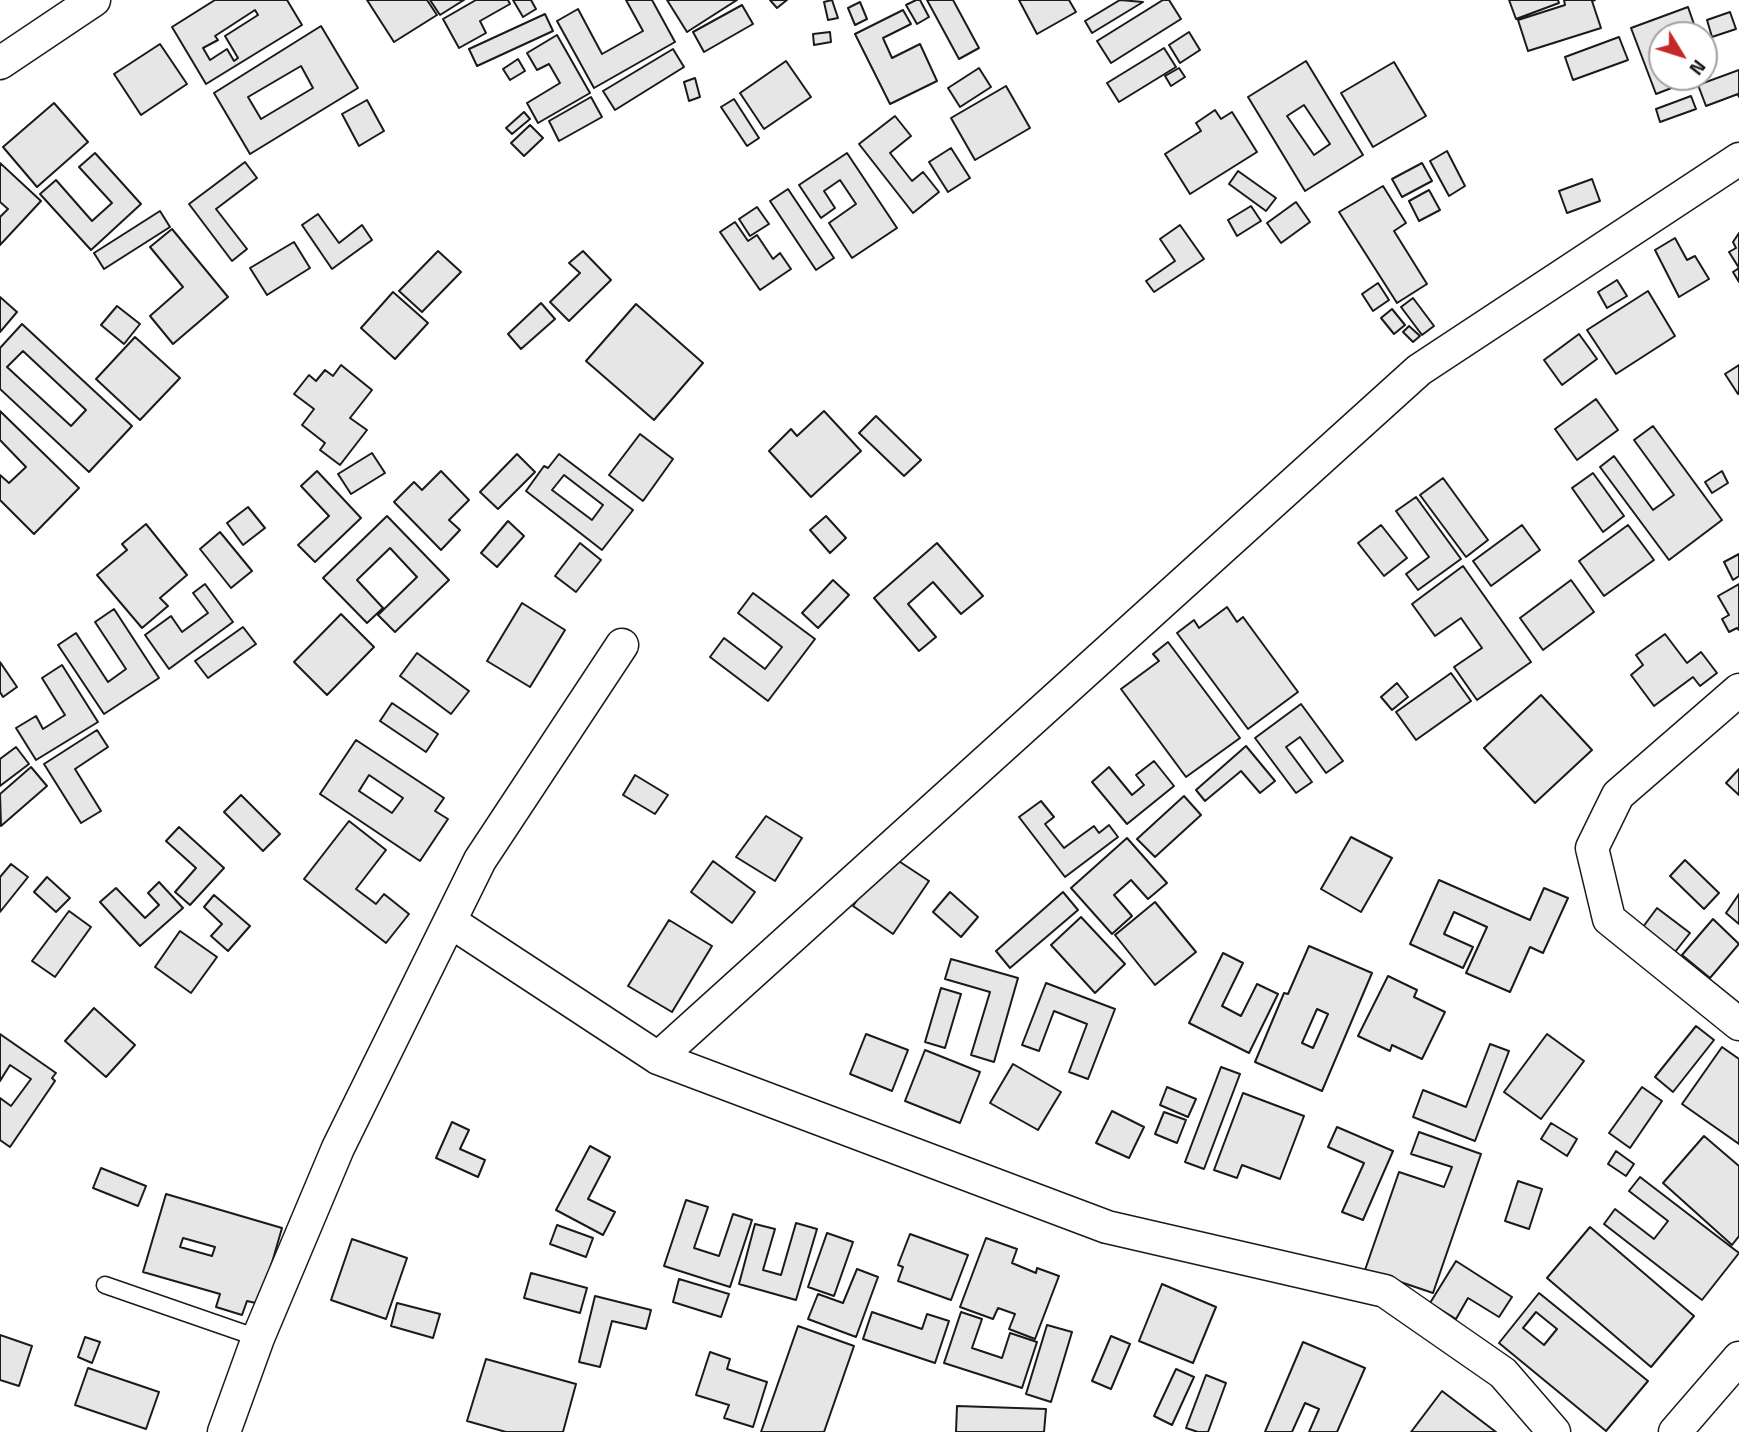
<!DOCTYPE html>
<html>
<head>
<meta charset="utf-8">
<style>
  body { margin:0 }
  #map { position:relative; width:1739px; height:1432px; overflow:hidden; background:#fff; font-family:"Titillium Web",sans-serif }
  canvas { display:block }
  .north { position:absolute; left:1648px; top:21px; width:70px; height:70px; box-sizing:border-box; background:#fff; border:2px solid #a3a3a3; border-radius:50%; rotate:128deg; font-size:19px; font-weight:700; line-height:28px; text-align:center; color:#1a1a1a }
  .north::after { content:''; display:block; margin:auto; width:24px; height:32px; background:#c62828; clip-path:polygon(50% 0,100% 100%,50% 72%,0 100%) }
</style>
</head>
<body>
<div id="map">
<canvas width="1739" height="1432"></canvas>
<div class="north">N</div>
</div>
<script>
const ctx = document.querySelector('canvas').getContext('2d');
ctx.lineJoin = 'round';
function fillPath(path, color) {
  ctx.fillStyle = color;
  ctx.fill(path, 'evenodd');
}
function strokePath(path, color, width, dash) {
  ctx.strokeStyle = color;
  ctx.lineWidth = width;
  ctx.lineCap = dash ? 'butt' : 'round';
  ctx.setLineDash(dash || []);
  ctx.stroke(path);
}
const building = new Path2D(`
  M215,0h72l15,25 -96,59 -34,-57zM255,10l3,5 -33,21 13,22 -4,3 -7,-12 -17,11 -7,-12 15,-8 -3,-4z
  M367,0h60l10,15 -43,27z
  M430,0h34l-24,15z
  M476,0h32l2,4 -30,17 6,12 -27,15 -16,-29z
  M513,0h18l5,9 -13,8z
  M626,0h26l23,42 -81,46 -37,-67 21,-12 24,45 41,-23z
  M667,0h70l-50,32z
  M770,0h17l-10,8z
  M832,0l6,18 -10,2 -4,-18z
  M916,0h4l9,17 -12,7 -11,-19z
  M927,0h26l26,48 -20,11z
  M1019,0h50l7,12 -39,22z
  M1120,0l23,2 -51,31 -7,-12z
  M1163,0h6l12,19 -70,44 -14,-22z
  M1509,0h49l1,3 -43,16z
  M1564,0h31l-3,1 9,27 -73,23 -10,-31 47,-15z
  M860,2l7,17 -12,6 -7,-17z
  M742,5l11,19 -49,28 -11,-20z
  M1688,7l8,23 -13,5h-21v42h38l-44,17 -25,-66z
  M903,10l8,14 -28,14 9,20 28,-14 17,37 -47,23 -35,-70z
  M1730,12l6,17 -24,8 -5,-17z
  M545,14l8,17 -76,35 -8,-17z
  M321,26l37,62 -108,66 -36,-61zM301,66l12,22 -52,31 -13,-22z
  M830,32l1,10 -17,3 -1,-11z
  M1189,32l11,18 -20,13 -11,-18z
  M557,35l33,58 -52,30 -11,-20 33,-20 -11,-19 -12,6 -10,-17z
  M1619,37l9,23 -55,20 -8,-23z
  M160,44l27,40 -46,31 -27,-41z
  M1164,48l12,19 -57,35 -12,-19z
  M673,49l11,18 -69,43 -12,-19z
  M518,59l7,12 -15,9 -7,-11z
  M1704,59l6,15 -6,2z
  M786,61l25,36 -47,32 -24,-36z
  M1306,61l57,94 -58,36 -57,-94zM1304,105l26,39 -16,11 -27,-39z
  M1394,62l32,54 -53,31 -32,-54z
  M979,68l12,19 -31,20 -12,-19z
  M1179,68l6,9 -14,9 -6,-10z
  M1739,70v27l-1,-3 -32,12 -8,-21z
  M695,78l5,19 -11,4 -5,-19z
  M1006,86l24,42 -55,32 -24,-42z
  M1691,96l5,13 -36,13 -4,-13z
  M591,97l11,20 -43,24 -10,-20z
  M734,99l25,39 -12,8 -26,-39z
  M367,100l17,31 -25,15 -17,-32z
  M54,103l34,39 -51,45 -34,-40z
  M1215,110l6,9 11,-7 25,40 -67,42 -25,-40 36,-23 -5,-8z
  M524,112l6,7 -18,15 -6,-6z
  M895,116l16,20 -21,17 22,28 11,-9 16,20 -26,21 -54,-69z
  M530,125l13,13 -19,18 -13,-13z
  M951,148l19,30 -22,14 -19,-30z
  M1447,151l18,35 -16,10 -19,-35z
  M95,153l46,51 -50,46 -51,-56 16,-14 36,41 20,-18 -33,-36z
  M847,153l50,75 -45,30 -23,-35 27,-19 -16,-24 -16,11 11,17 -14,10 -22,-33z
  M245,162l12,16 -41,31 31,40 -15,12 -43,-57z
  M0,163l41,38 -41,44v-28l8,-8 -8,-7z
  M1422,163l10,18 -30,16 -10,-18z
  M1238,171l38,27 -10,13 -37,-27z
  M1592,179l8,22 -33,12 -8,-22z
  M1383,186l23,37 -12,8 33,53 -30,19 -58,-91z
  M788,189l46,69 -18,12 -46,-69z
  M1429,190l11,20 -21,11 -10,-20z
  M1296,202l14,20 -29,21 -14,-20z
  M1251,206l10,15 -24,15 -9,-16z
  M757,207l12,17 -19,12 -11,-17z
  M160,211l10,16 -66,42 -10,-16z
  M318,214l21,29 23,-18 10,15 -40,29 -30,-44z
  M735,222l13,19 9,-6 16,24 7,-6 11,16 -31,21 -40,-58z
  M1180,225l24,34 -50,33 -8,-11 29,-20 -15,-22z
  M172,229l56,68 -55,47 -23,-28 33,-29 -33,-40z
  M1739,233v49l-6,-10 6,-4 -10,-16 7,-4 -3,-6z
  M1675,238l12,22 8,-4 14,23 -30,18 -24,-47z
  M294,242l16,26 -43,27 -17,-27z
  M438,251l23,21 -39,40 -23,-21z
  M583,251l28,29 -42,41 -19,-19 30,-29 -11,-10z
  M1617,280l10,16 -20,12 -9,-16z
  M1378,283l11,17 -16,11 -11,-17z
  M1648,291l27,45 -59,38 -29,-44z
  M393,292l35,31 -33,36 -34,-31z
  M0,297l17,15 -17,20z
  M1413,298l21,28 -12,9 -21,-28z
  M541,303l14,16 -34,30 -13,-15z
  M636,304l67,59 -49,57 -68,-59z
  M117,306l23,18 -16,20 -23,-19z
  M1392,309l13,16 -11,9 -13,-16z
  M22,324l110,102 -43,46 -89,-83v-41zM23,351l63,59 -15,16 -64,-59z
  M1409,326l11,10 -7,6 -10,-10z
  M1579,334l18,25 -35,26 -18,-25z
  M135,337l45,41 -40,42 -44,-41z
  M341,365l31,25 -22,28 17,12 -27,35 -20,-15 5,-7 -23,-18 12,-16 -20,-15 15,-19 7,6 9,-11 8,6z
  M1739,365v28l-1,1 -13,-20z
  M1596,399l22,31 -41,30 -22,-31z
  M0,411l79,77 -45,46 -34,-34v-25l9,8 17,-16 -26,-27z
  M824,411l37,40 -50,46 -42,-46 22,-22 6,7z
  M876,416l45,44 -17,16 -45,-43z
  M1653,426l69,94 -53,40 -69,-93 14,-11 39,54 21,-15 -40,-55z
  M640,434l33,25 -30,42 -34,-26z
  M372,453l13,20 -34,21 -13,-20z
  M517,454l18,18 -37,37 -18,-17z
  M559,454l74,56 -31,40 -76,-59 18,-25 4,2zM564,475l39,30 -11,15 -40,-30z
  M317,471l44,47 -46,44 -17,-17 31,-29 -28,-30z
  M441,471l28,29 -20,20 11,10 -19,20 -47,-48 20,-20 8,8z
  M1722,471l6,12 -16,10 -7,-11z
  M1593,473l31,43 -21,16 -31,-44z
  M1443,478l45,62 -22,17 -46,-62z
  M1416,497l45,62 -43,31 -12,-16 23,-17 -33,-46z
  M248,507l17,21 -22,17 -16,-22z
  M387,516l62,64 -54,52 -17,-17 39,-38 -27,-29 -33,32 26,28 -16,15 -44,-45z
  M826,516l20,22 -16,15 -20,-23z
  M508,521l16,15 -27,31 -16,-14z
  M146,524l41,51 -27,23 8,8 -26,22 -45,-53 30,-25 -5,-6z
  M1381,525l26,33 -23,18 -26,-33z
  M1522,525l18,25 -49,36 -18,-25z
  M1628,525l26,35 -50,36 -25,-35z
  M220,532l32,39 -21,17 -31,-39z
  M580,543l21,17 -25,32 -21,-16z
  M937,543l46,53 -22,18 -28,-32 -25,22 28,33 -17,14 -45,-53z
  M1739,554v22l-6,4 -9,-18z
  M1463,566l68,96 -54,38 -23,-33 28,-19 -21,-30 -26,18 -23,-32z
  M833,580l16,15 -31,33 -16,-15z
  M1571,580l23,32 -51,38 -23,-32z
  M205,584l28,38 -64,47 -24,-34 26,-19 11,16 26,-19 -15,-20z
  M1739,584v46l-2,-2 -8,4 -7,-13 7,-4 -11,-19z
  M753,593l62,46 -47,62 -58,-44 14,-19 41,31 17,-22 -44,-34z
  M522,603l43,27 -35,57 -43,-26z
  M1227,607l10,15 6,-5 55,75 -50,37 -71,-96 17,-13 5,8z
  M114,609l45,69 -55,36 -46,-69 18,-12 32,49 18,-13 -31,-47z
  M341,614l33,33 -47,48 -33,-33z
  M243,627l13,17 -48,34 -13,-17z
  M1665,634l22,29 14,-11 16,21 -17,13 -7,-9 -39,29 -23,-31 12,-10 -7,-10z
  M1168,642l72,96 -54,39 -65,-88 38,-28 -6,-7z
  M417,653l52,38 -18,23 -51,-38z
  M0,662l17,25 -14,10 -3,-5z
  M62,665l36,57 -62,38 -20,-32 20,-12 7,13 22,-14 -23,-37z
  M1451,673l20,28 -55,39 -20,-28z
  M1397,683l11,14 -16,13 -11,-13z
  M1541,695l51,55 -57,53 -51,-55z
  M392,703l46,31 -12,18 -46,-31z
  M1301,704l42,57 -17,12 -26,-36 -14,10 26,35 -16,11 -41,-55z
  M97,730l11,17 -33,22 26,42 -20,12 -37,-59z
  M356,740l88,58 -9,13 13,8 -28,42 -100,-67zM369,775l34,23 -11,15 -33,-22z
  M1246,746l29,35 -15,12 -19,-22 -36,30 -9,-11z
  M16,747l13,17 -29,22v-27z
  M1154,761l20,25 -47,38 -35,-42 17,-15 23,28 12,-10 -8,-10z
  M31,767l16,19 -46,40 -1,-32z
  M1739,769v26l-13,-12z
  M635,775l33,20 -13,19 -32,-19z
  M241,795l39,39 -17,17 -39,-39z
  M1184,796l17,19 -46,42 -18,-18z
  M1041,801l13,16 -9,7 19,24 30,-22 5,7 10,-8 9,12 -53,40 -46,-60z
  M766,816l36,22 -27,43 -39,-24z
  M349,821l37,29 -30,39 20,15 8,-10 25,20 -23,29 -82,-64z
  M179,827l45,41 -34,37 -15,-13 21,-24 -30,-27z
  M1351,837l41,21 -31,54 -40,-23z
  M1127,838l40,45 -19,16 -17,-19 -17,15 18,21 -20,18 -41,-46z
  M888,854l41,27 -36,53 -40,-28z
  M1685,860l34,33 -15,16 -34,-33z
  M713,861l42,31 -23,31 -41,-31z
  M11,864l17,13 -28,35v-35z
  M47,877l23,21 -14,14 -22,-20z
  M1439,880l91,40 14,-32 24,10 -25,55 -13,-6 -20,45 -44,-19 21,-46 -33,-15 -10,22 29,13 -10,21 -53,-24z
  M159,882l24,26 -43,38 -40,-44 16,-14 29,30 14,-13 -11,-12z
  M950,892l28,25 -17,20 -28,-25z
  M1063,892l15,18 -68,58 -14,-17z
  M1739,894v30l-13,-11z
  M214,895l36,31 -22,25 -17,-15 11,-12 -18,-17z
  M1155,902l41,50 -41,33 -40,-50z
  M1657,908l33,25 -15,19 -32,-25z
  M69,911l22,16 -36,50 -23,-16z
  M1081,917l44,47 -30,29 -44,-48z
  M1713,919l26,25 -29,34 -28,-23z
  M669,920l43,26 -40,66 -44,-26z
  M180,931l37,26 -26,36 -36,-26z
  M1309,946l63,27 -50,118 -67,-29 29,-69 4,1zM1317,1009l11,5 -15,34 -11,-5z
  M1223,953l20,10 -21,43 19,10 16,-32 21,10 -29,59 -60,-30z
  M951,959l67,19 -24,84 -23,-7 19,-63 -45,-13z
  M1388,976l29,14 -3,7 31,15 -23,47 -30,-14 -2,6 -32,-15z
  M1046,983l69,26 -27,70 -19,-7 18,-48 -33,-13 -15,40 -17,-6z
  M941,988l20,6 -16,54 -20,-6z
  M94,1008l41,37 -29,32 -41,-36z
  M1696,1026l18,14 -41,52 -18,-15z
  M0,1034l56,39 -4,5 3,3 -45,66 -10,-7v-42l11,8 20,-27 -21,-14 -10,16z
  M866,1034l42,16 -16,41 -42,-17z
  M1547,1034l37,27 -43,58 -37,-27z
  M1490,1044l19,7 -34,90 -62,-24 10,-27 43,17z
  M1722,1047l17,12v85l-57,-40z
  M925,1050l55,22 -20,51 -55,-22z
  M1013,1064l48,28 -23,38 -48,-27z
  M1221,1067l19,7 -36,95 -19,-7z
  M1167,1087l29,12 -8,18 -28,-12z
  M1642,1087l20,14 -32,47 -21,-15z
  M1243,1093l61,23 -24,63 -38,-14 -5,13 -23,-8z
  M1112,1111l32,16 -15,31 -33,-15z
  M1164,1112l22,8 -9,23 -22,-9z
  M452,1122l17,8 -9,19 25,11 -7,17 -42,-19z
  M1551,1123l26,16 -10,17 -26,-17z
  M1337,1127l56,24 -30,69 -21,-8 22,-49 -36,-16z
  M1419,1132l62,22 -48,139 -68,-23 34,-98 45,15 8,-20 -41,-13z
  M1704,1136l35,30v70l-7,9 -69,-62z
  M590,1146l20,11 -22,42 27,13 -12,23 -47,-25z
  M1616,1151l18,13 -8,12 -18,-12z
  M101,1168l45,18 -8,20 -45,-18z
  M1640,1177l99,76 -37,47 -98,-76 11,-15 39,30 14,-18 -39,-30z
  M1518,1181l24,8 -13,40 -24,-8z
  M166,1194l116,34 -22,76 -13,-3 -5,14 -26,-8 4,-13 -77,-22zM183,1238l32,9 -3,9 -32,-9z
  M686,1200l22,7 -14,41 25,8 14,-42 19,6 -22,67 -66,-21z
  M796,1223l21,6 -21,71 -57,-16 16,-60 20,5 -12,41 18,5z
  M557,1225l36,13 -7,19 -36,-13z
  M1590,1227l104,89 -43,51 -104,-89z
  M827,1233l26,9 -19,54 -26,-9z
  M910,1234l58,21 -17,45 -53,-19 5,-14 -5,-2z
  M986,1238l31,11 -5,14 24,10 1,-5 22,8 -24,63 -26,-10 6,-15 -17,-6 -5,11 -33,-12z
  M352,1239l55,19 -21,61 -55,-19z
  M1456,1261l56,36 -13,20 -31,-19 -12,21 -26,-16z
  M857,1269l21,8 -22,60 -48,-18 10,-25 25,9z
  M531,1273l56,15 -7,25 -56,-15z
  M679,1279l50,15 -8,23 -48,-15z
  M1162,1284l54,23 -23,56 -54,-22z
  M1539,1293l109,88 -42,50 -107,-88zM1536,1312l21,17 -13,16 -21,-17z
  M595,1296l56,14 -5,19 -34,-8 -12,46 -21,-5z
  M397,1303l43,11 -7,24 -42,-12z
  M872,1312l50,17 5,-15 22,7 -14,42 -72,-24z
  M961,1312l21,7 -10,29 30,10 8,-25 27,9 -15,46 -78,-25z
  M1047,1325l25,7 -21,70 -25,-8z
  M798,1326l56,20 -30,86h-63z
  M0,1335l32,11 -13,40 -19,-6z
  M1111,1336l19,8 -19,45 -19,-8z
  M85,1337l15,5 -8,21 -14,-6z
  M1303,1342l62,26 -28,64h-28l10,-23 -14,-6 -13,29h-27z
  M710,1352l20,7 -3,10 40,13 -14,45 -29,-9 5,-13 -33,-10z
  M486,1359l90,25 -13,48h-57l-39,-11z
  M88,1368l71,24 -13,37 -71,-24z
  M1176,1369l18,8 -22,48 -18,-9z
  M1206,1375l20,8 -18,49h-10l-12,-4z
  M1442,1391l54,41h-85z
  M957,1406l89,3 -2,23h-88z`);
const service = new Path2D(`
  M105,1285l153,53`);
const minor = new Path2D(`
  M0,63l94,-63
  M1739,690l-121,105 -26,53 17,71 130,105
  M451,922l207,136 449,169 278,64 118,82 51,59
  M658,1058l761,-688 320,-211
  M224,1432l34,-94 80,-190 142,-288 142,-215
  M1675,1432l64,-74`);
fillPath(building, '#e6e6e6');
strokePath(building, '#1a1a1a', 2);
strokePath(service, '#1a1a1a', 19);
strokePath(minor, '#1a1a1a', 35);
strokePath(service, '#fff', 16);
strokePath(minor, '#fff', 32);
</script>
</body>
</html>
